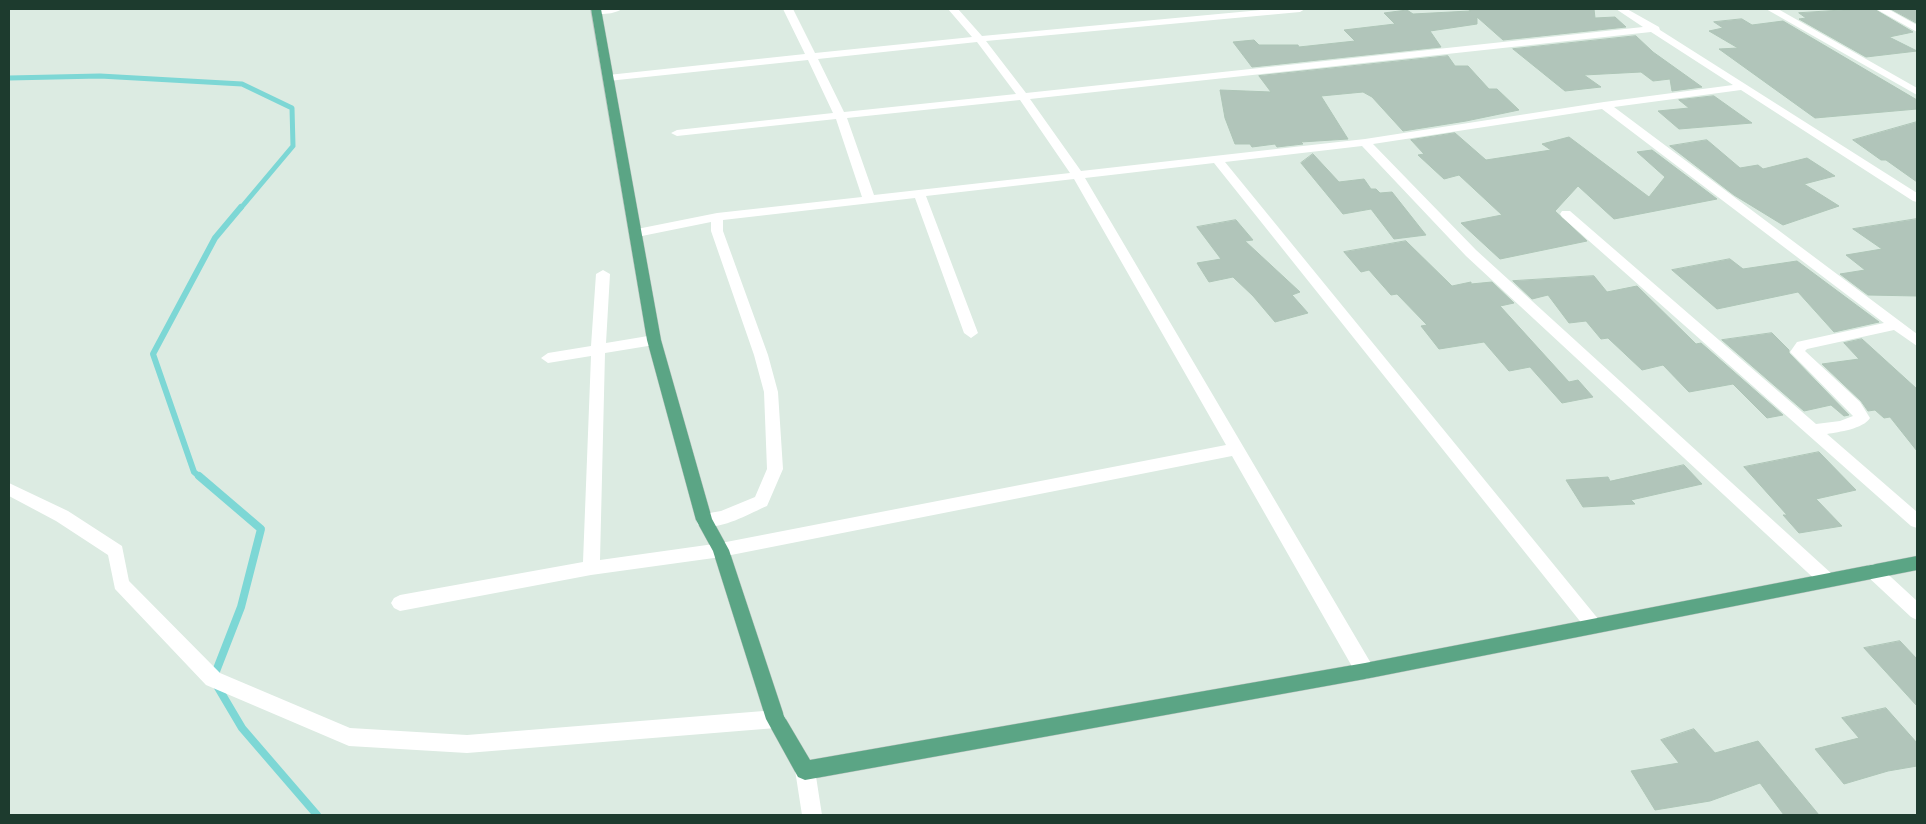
<!DOCTYPE html>
<html>
<head>
<meta charset="utf-8">
<style>
  body { margin:0 }
  #map { position:relative; width:1926px; height:824px; overflow:hidden; background:#dcebe2; font-family:Jost,sans-serif }
  canvas { display:block }
  .frame { position:absolute; inset:0; border:10px solid #1d3b2e; pointer-events:none }
</style>
</head>
<body>
<div id="map">
<canvas width="1926" height="824"></canvas>
<div class="frame"></div>
</div>
<script>
const ctx = document.querySelector('canvas').getContext('2d');
ctx.lineJoin = 'round';
function strokePath(path, color, width, dash) {
  ctx.strokeStyle = color;
  ctx.lineWidth = width;
  ctx.lineCap = dash ? 'butt' : 'round';
  ctx.setLineDash(dash || []);
  ctx.stroke(path);
}
function fillPath(path, color) {
  ctx.fillStyle = color;
  ctx.fill(path, 'evenodd');
}
const streamFar2 = new Path2D(`
  M9,78l91,-2 142,8 50,24 1,38 -53,63`);
const streamFar1 = new Path2D(`
  M200,477l-6,-5 -41,-118 62,-116 26,-31`);
const stream = new Path2D(`
  M199,476l62,53 -20,78 -28,72 29,49 75,87`);
const building = new Path2D(`
  M1468,9h126l1,9 20,-1 11,10 -123,13 -26,-23v7l-47,7 11,16 -189,20 -19,-25 21,-2 5,5h39l1,2 56,-6 -11,-11 51,-6 -11,-11 23,-3 6,4 57,-3z
  M1858,9h16l39,23 -24,5 28,14 -51,6 -67,-38 7,-1 -7,-5z
  M1891,9h26v14z
  M1742,19l10,6 31,-4 134,79v9l-102,9 -96,-69 19,-1 -29,-17 14,-3 -9,-6z
  M1636,36l17,16 49,35 -30,4 -2,-12 -17,2 -12,-9 -57,3 17,12 -36,4 -52,-42z
  M1448,56l7,10h13l21,23h8l22,21 -53,11 -63,10 -31,-34 -9,-5 -42,4 27,43 -47,3 2,2 -26,3 -2,-3 -23,3 -2,-3h-15l-10,-26 -5,-28 51,2 -12,-16z
  M1714,96l38,27 -73,6 -21,-18 31,-3 -10,-8z
  M1917,122v60l-31,-22h-5l-28,-20z
  M1455,133l31,27 65,-10 -9,-6 27,-7 80,60 16,-20 -28,-25 15,-2 65,49 -103,20 -36,-33 -23,25 32,30 -87,18 -39,-36 41,-8 -43,-40 -15,4 -26,-24 6,-1 -13,-14z
  M1707,140l33,28 18,-3 5,4 44,-11 28,18 -31,8 35,22 -56,19 -49,-30 -64,-49z
  M1313,154l26,28 25,-3 7,10h5l4,4 12,-1 34,43 -32,4 -23,-30 -28,5 -42,-51z
  M1917,219v77l-49,-1 -28,-21 25,-4 -19,-15 36,-6 -29,-20z
  M1236,220l17,20 -8,1 55,51 -8,3 16,18 -33,9 -22,-26 -20,-19 -24,5 -12,-19 24,-4 -24,-32z
  M1406,241l46,45 19,-4v2l21,-2 22,21 -14,3 69,76 9,-2 15,17 -31,6 -32,-36 -21,4 -25,-29 -45,7 -18,-23 6,-1 -30,-31 -6,1 -22,-25 -8,2 -17,-20z
  M1730,259l13,10 54,-8 82,61 -45,10 -36,-40 -81,17 -45,-39z
  M1594,276l13,16 30,-6 59,58 5,-1 82,72 -16,3 -34,-34 -44,8 -26,-27 -21,5 -34,-32 -7,1 -15,-18 -17,2 -21,-28 -16,4 -19,-18z
  M1772,333l17,17v3l60,62 -5,1 -13,-11 -27,6 -82,-71z
  M1862,339l55,50v62l-27,-34 -6,1 -9,-8 -7,1 -7,-10 -39,-37 37,-5 -15,-16z
  M1819,452l37,38 -40,9 26,27 -43,7 -16,-18h4l-43,-48z
  M1684,465l18,19 -71,16 4,4 -52,3 -17,-27 42,-3 2,4z
  M1900,641l17,18v47l-53,-58z
  M1886,708l31,35v23l-29,5 -44,13 -29,-35 44,-11 -17,-20z
  M1694,729l21,24 43,-12 61,74h-35l-24,-32 -50,18 -55,9 -24,-39 48,-8 -18,-23z`);
const minor = new Path2D(`
  M593,9h29c-7,5 -24,7 -31,2z
  M783,9h10l22,44 157,-16 -24,-28h10l24,27 290,-27h33l-5,3 -314,29 40,52 617,-66 -27,-18h11l32,18 1,3 257,163v9l-4,-1 -172,-111 -127,17 303,227v12l-23,-16 -87,19 -2,2 55,51 10,16c-7,11 -31,14 -43,16l90,78v16l-6,-2 -349,-309 -2,-3 2,-3h8l246,213 24,-3 13,-5 -63,-64 7,-10 87,-19 -282,-214 -229,35 103,106 356,324 3,5 -3,5 -6,2 -6,-2 -354,-328 -104,-110 -137,16 374,458 3,5 -3,5 -6,3 -6,-3 -373,-467 -129,15 287,487 2,6 -2,6 -7,2 -7,-2 -126,-221 -511,101 -130,18 -191,36 -6,-3 -3,-5 3,-5 6,-3 183,-33 8,-206 -43,7 -7,-5 7,-5 43,-7 5,-72 7,-4 7,4 -4,69 48,-8 7,5 -7,5 -49,8 -5,207 121,-17 505,-98 -152,-266 -148,17 52,137 -7,5 -7,-5 -49,-135 -192,22v11l45,124 10,37 5,77 -16,37c-19,8 -48,26 -69,19l-2,-5 2,-5 23,-4 34,-14 12,-28 -3,-77 -10,-37 -43,-124v-9l-74,15 -6,-4 6,-4 80,-16 145,-16 -26,-78 -159,17 -6,-3 6,-3 156,-17 -25,-53 -200,21 -5,-3 5,-3 197,-21zM1651,32l82,53 -129,17 -239,37 -284,32 -51,-72zM977,42l39,52 -172,18 -26,-53zM1020,100l50,73 -196,22 -27,-77z
  M1766,9h12l139,79v7z
  M1876,9h12l29,16v7z
  M9,483l59,28 54,35 7,35 91,92 130,55 117,7 309,-25 7,3 3,6 -3,6 -7,3 -309,25 -118,-7 -143,-61 -91,-96 -7,-34 -52,-34 -47,-25z
  M1873,564l6,2 38,35v19l-6,-3 -44,-41 -3,-5 3,-5z
  M805,760l7,3 3,7 7,45h-20l-7,-45 3,-7z`);
const major = new Path2D(`
  M591,9h10l60,331 51,179 17,31 55,166 26,44 555,-97 552,-107v14l-552,109 -560,101 -7,-3 -32,-58 -53,-168 -17,-31 -49,-180z`);
strokePath(streamFar2, '#7dd7d5', 5);
strokePath(streamFar1, '#7dd7d5', 6);
strokePath(stream, '#7dd7d5', 8);
fillPath(building, '#b1c5ba');
strokePath(building, '#aec5b7', 1);
strokePath(major, '#c0c8c4', 1);
fillPath(minor, '#fff');
fillPath(major, '#5ba585');
</script>
</body>
</html>
